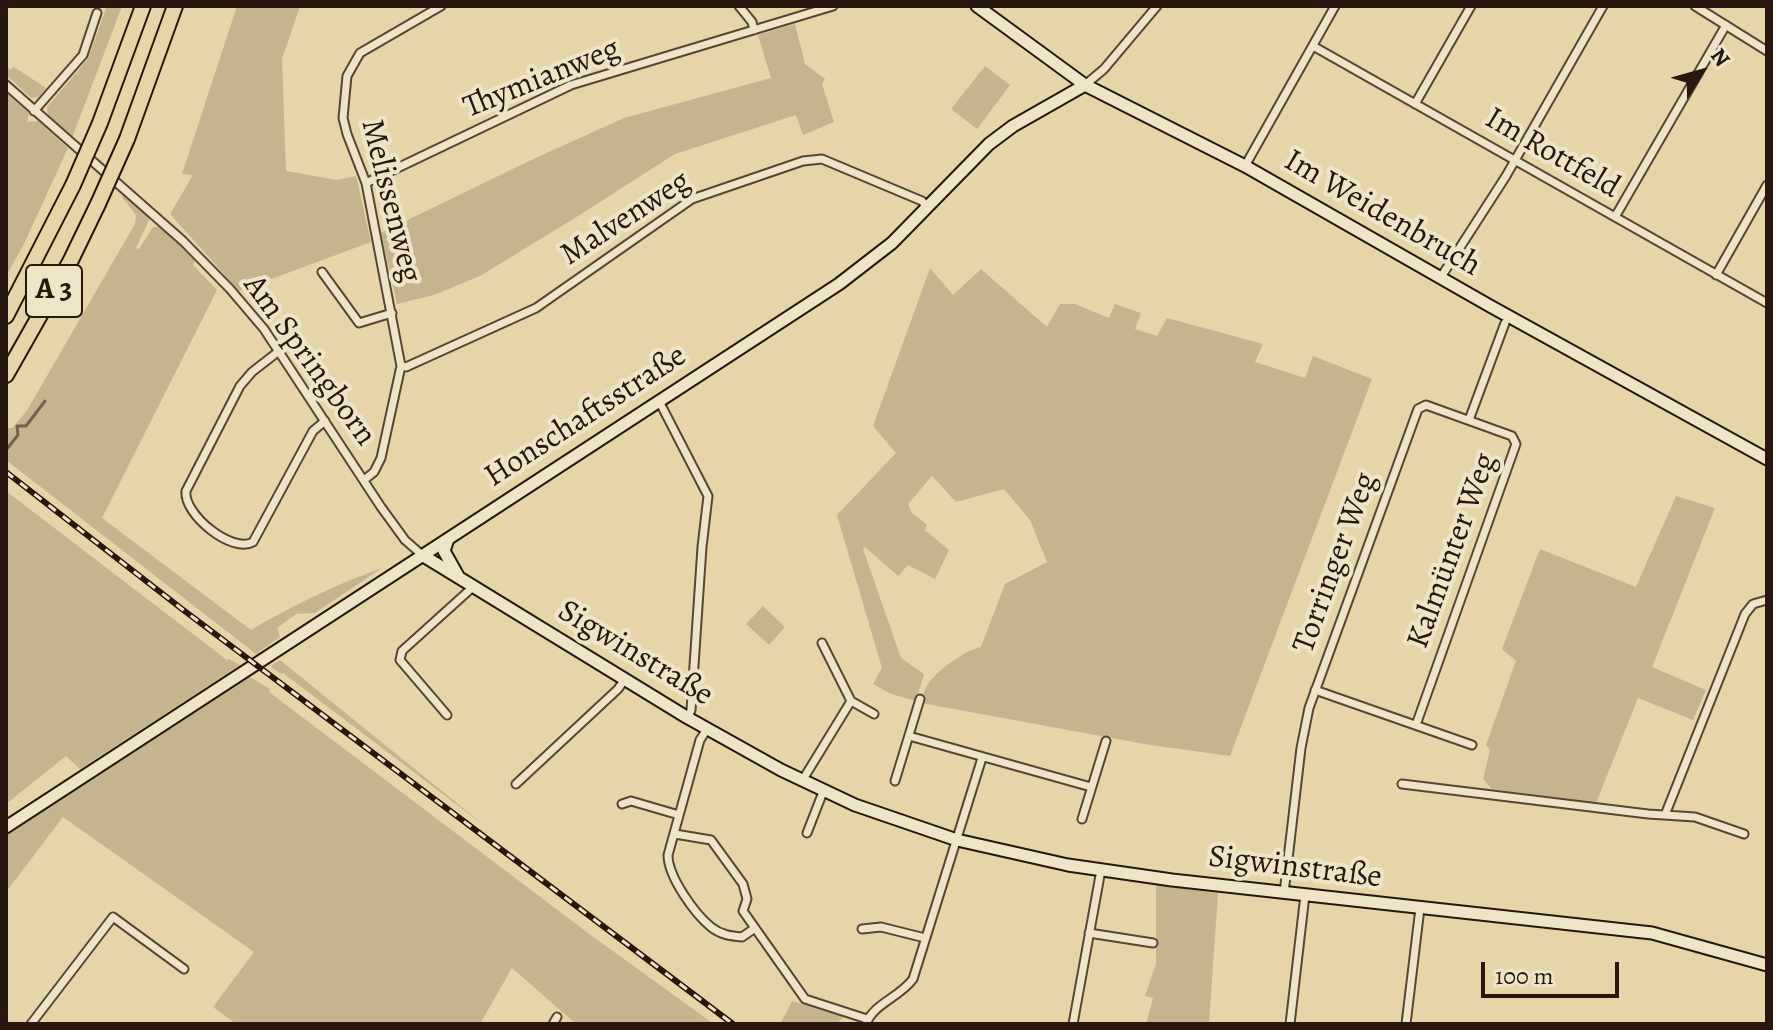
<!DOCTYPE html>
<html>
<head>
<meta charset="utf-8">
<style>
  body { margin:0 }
  #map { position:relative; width:1773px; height:1030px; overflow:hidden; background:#e5d5a9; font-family:Alegreya,serif }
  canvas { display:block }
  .frame { position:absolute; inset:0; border:8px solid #28170e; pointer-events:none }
  .north { position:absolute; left:1661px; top:32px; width:80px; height:80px; -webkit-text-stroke:6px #eee4c7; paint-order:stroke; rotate:53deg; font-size:22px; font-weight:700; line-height:32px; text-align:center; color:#28170e }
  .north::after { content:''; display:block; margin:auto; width:28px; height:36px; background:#28170e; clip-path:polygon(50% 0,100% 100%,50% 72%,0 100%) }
  .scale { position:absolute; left:1481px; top:962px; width:138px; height:36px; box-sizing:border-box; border:4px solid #28170e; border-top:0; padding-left:10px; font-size:24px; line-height:28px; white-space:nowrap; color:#28170e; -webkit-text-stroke:6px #eee4c7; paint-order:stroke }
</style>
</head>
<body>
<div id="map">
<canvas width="1773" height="1030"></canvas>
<div class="frame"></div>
<div class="north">N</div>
<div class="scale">100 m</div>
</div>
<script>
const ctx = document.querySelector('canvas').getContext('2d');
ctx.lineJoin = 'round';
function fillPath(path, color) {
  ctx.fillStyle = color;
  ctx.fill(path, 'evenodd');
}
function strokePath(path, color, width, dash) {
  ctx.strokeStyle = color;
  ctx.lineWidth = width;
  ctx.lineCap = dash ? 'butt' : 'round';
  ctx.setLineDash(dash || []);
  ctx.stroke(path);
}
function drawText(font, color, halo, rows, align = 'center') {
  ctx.font = font + ' Alegreya,serif';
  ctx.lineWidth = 8;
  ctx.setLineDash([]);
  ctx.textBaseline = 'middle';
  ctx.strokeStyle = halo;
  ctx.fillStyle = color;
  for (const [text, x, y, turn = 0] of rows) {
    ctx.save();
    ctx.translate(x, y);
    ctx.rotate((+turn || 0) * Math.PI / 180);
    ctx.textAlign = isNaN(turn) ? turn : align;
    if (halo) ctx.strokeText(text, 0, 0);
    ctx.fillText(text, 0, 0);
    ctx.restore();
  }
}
const green = new Path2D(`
  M107,6h15l-50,132 -24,-21 -1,-10 41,-48z
  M237,6h63l-18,53 4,112 51,9 19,-4 15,66 -132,49 -69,-77 23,-39 -11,-1z
  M795,24l10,40 20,15 -3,5 12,38 -31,13 -7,-20 -121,39 -97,62 -98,60 -46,19 -37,9 -16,-71 148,-72 95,-43 147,-40 -13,-43z
  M6,65l4,5 4,-3 32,21 -8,9 -7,1 -25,-23z
  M985,66l25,19 -33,44 -26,-20z
  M6,93l23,20 -2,9 11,-1 30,27 -45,98 -17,30z
  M123,195l27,23 -14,30 3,1 14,-22h7l35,32 -2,6 24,25 -115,228 149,112c42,-25 84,-45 131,-62l-67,45 -19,1 -19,14 3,9 -24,17 -250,-194v-32h6l14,-16 109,-188 1,-9 -14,-18z
  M930,268l23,27 28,-26 66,58 13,-23h15l34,14 6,-14 26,9 -6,16 22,7 10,-18 96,26 -8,18 50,16 8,-22 59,23 -142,377 -80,-11 -229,-42c2,-6 3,-13 7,-19 8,-13 39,-35 53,-37l24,-63 42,-22 -17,-42 -26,-31 -48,13 -24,-26 -24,28 4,9 15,12 -2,5 24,20 -14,29 -27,-14 -10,11 -33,-29 -2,2 38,109 23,16 -8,27 -25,-7 -18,-10 9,-16 -45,-153 59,-62 -23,-27z
  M6,491l221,169 2,-1 11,6 -160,104 -14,-13 -60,48z
  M1676,496l39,12 -63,159 54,23 -13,30 -55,-22 -42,105 -104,-14 -9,-10 7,-29 -4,-5 30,-84 -14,-12 38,-100 96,38z
  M763,606l22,21 -16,18 -23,-21z
  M280,660l209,169 -206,-156 -2,1 -11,-8z
  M250,677l20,12 -1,3 323,244 122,88h-138l-64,-56 -32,56h-244l-23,-17 41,-55 -191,-135 -57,75v-56z
  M1156,885l62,8 -9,131h-63l7,-26 -8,-2 11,-32z
  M792,1001l52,16 -8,7h-56z`);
const stream = new Path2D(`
  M6,450l12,-15 -1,-9h9l19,-25`);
const street = new Path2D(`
  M739,6l13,16 2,8
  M1695,6l72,45
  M1313,46l454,257
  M6,85l177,156 47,48 34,40 117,178 24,33 17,15
  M1085,85l19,-16 53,-63
  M1415,104l56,-98
  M34,111l49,-56 14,-42
  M1245,166l90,-160
  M366,183l205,-98 262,-79
  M1615,217l111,-192
  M322,272l37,51 33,-10
  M1716,275l51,-90
  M1441,277l65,-101 97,-170
  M279,351l-27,21 -12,14 -54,105c-3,23 46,63 67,51l60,-111 12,-10
  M401,366l5,1 130,-59 156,-109 111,-38 19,-2 100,42 6,7
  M659,401l49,95 -6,51 -11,163 -3,8
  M1469,420l36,-97
  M364,480l10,-8 7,-14 20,-92 -35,-183 -19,-49 -4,-16 4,-42 13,-23 81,-47
  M1315,690l157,55
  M851,701l23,13
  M447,715l-47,-55 2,-9 72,-65
  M707,729l-7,11 -32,115c0,22 27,59 43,72 10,8 20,9 31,10l13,-9 50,71 62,20
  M909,736l182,51
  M802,781l49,-80 -29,-58
  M895,781l25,-82
  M516,784l102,-95 7,-10
  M1402,784l246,30 47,3 49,17
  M622,804l9,-3 48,14
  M1665,815l80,-201 8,-10 14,-4
  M1082,819l24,-78
  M807,833l16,-41
  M675,834l36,6 32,44 4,15 -4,12 12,17
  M1284,893l17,-145 8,-40 109,-299 8,-4 86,31 4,8 -100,281
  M862,929l19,-2 44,11
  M1089,933l64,10
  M31,1024l82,-107 71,52
  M553,1024l4,-7
  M866,1024c8,-21 33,-26 47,-45l69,-221
  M1073,1024l28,-154
  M1290,1024l15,-129
  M1406,1024l14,-116`);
const secondary = new Path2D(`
  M977,6l108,79 160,81 245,140 277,153
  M448,539l-4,12 14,25
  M422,555l266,163 93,52 74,35 102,35 111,25 104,15 480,53 115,32
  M6,827l833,-543 53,-41 97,-99 24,-18 72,-41`);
const highway = new Path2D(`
  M100,123l43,-117
  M127,139l48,-133
  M6,316l67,-131
  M6,375l64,-113 28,-58`);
const rail = new Path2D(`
  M6,472l176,137 551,415`);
const highwayBridge = new Path2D(`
  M73,185l27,-62
  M98,204l29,-65`);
const shields = [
  [54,291,56]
];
const shieldNames = [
  ["A 3",54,291]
];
const streetNames = [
  ["Thymianweg",542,79,-22],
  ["Im Rottfeld",1552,154,30],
  ["Melissenweg",390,201,76],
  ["Im Weidenbruch",1382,214,30],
  ["Malvenweg",626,219,-33],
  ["Am Springborn",309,361,54],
  ["Honschaftsstraße",586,417,-33],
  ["Kalmünter Weg",1453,551,-70],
  ["Torringer Weg",1336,563,-70],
  ["Sigwinstraße",635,654,31],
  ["Sigwinstraße",1295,868,7]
];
fillPath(green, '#c5b58f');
strokePath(stream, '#73624b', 3);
strokePath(street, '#574635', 11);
strokePath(secondary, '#28170e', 15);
strokePath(highway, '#28170e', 18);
strokePath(street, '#eee4c7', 7);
strokePath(secondary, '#eee4c7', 11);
strokePath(highway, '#e5d5a9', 14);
strokePath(rail, '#28170e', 6);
strokePath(rail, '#eee4c7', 3, [9]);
strokePath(highwayBridge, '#28170e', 18, []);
strokePath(highwayBridge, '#e5d5a9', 14);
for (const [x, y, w] of shields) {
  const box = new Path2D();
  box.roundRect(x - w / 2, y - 26, w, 52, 6);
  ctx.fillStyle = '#eee4c7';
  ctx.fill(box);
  strokePath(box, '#28170e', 2);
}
drawText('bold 30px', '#28170e', null, shieldNames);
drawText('32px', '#28170e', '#eee4c7', streetNames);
</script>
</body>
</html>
